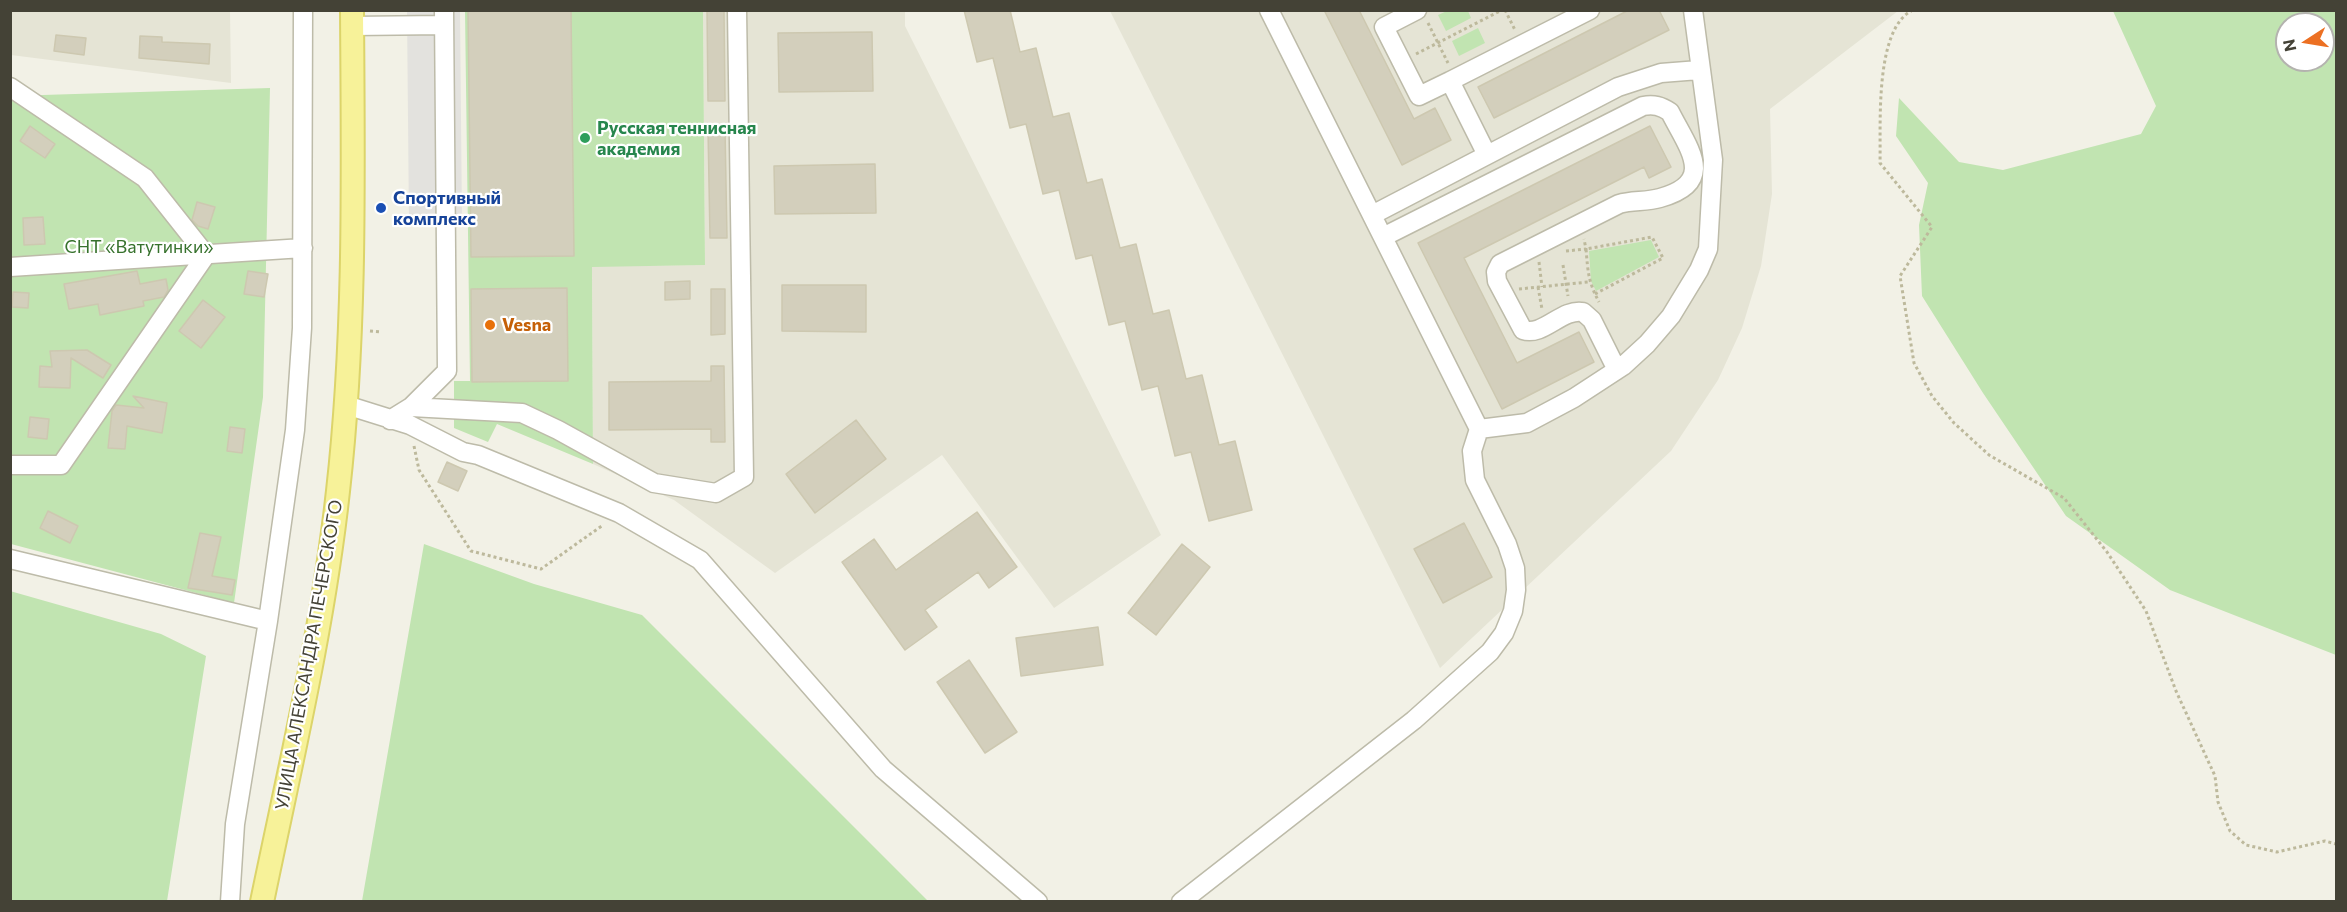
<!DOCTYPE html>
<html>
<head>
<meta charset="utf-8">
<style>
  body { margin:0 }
  #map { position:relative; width:2347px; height:912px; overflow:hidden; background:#f2f1e6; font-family:Commissioner,sans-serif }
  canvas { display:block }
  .frame { position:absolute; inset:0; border:12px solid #444236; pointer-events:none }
  .north { position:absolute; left:2275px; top:12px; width:60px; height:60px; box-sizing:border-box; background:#fff; border:2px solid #b4b3af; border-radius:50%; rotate:258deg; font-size:16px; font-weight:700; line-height:24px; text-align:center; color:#444236 }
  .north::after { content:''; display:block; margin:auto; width:21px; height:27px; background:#ec7023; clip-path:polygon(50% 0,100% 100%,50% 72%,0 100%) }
</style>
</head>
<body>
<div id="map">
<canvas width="2347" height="912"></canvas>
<div class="frame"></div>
<div class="north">N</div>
</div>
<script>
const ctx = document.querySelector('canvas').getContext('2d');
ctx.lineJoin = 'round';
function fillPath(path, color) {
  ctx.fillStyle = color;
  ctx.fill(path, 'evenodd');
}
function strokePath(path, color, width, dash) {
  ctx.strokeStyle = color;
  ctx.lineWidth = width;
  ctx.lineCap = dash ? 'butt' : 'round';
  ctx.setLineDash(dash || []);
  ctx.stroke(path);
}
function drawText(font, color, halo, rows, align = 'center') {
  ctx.font = font + ' Commissioner,sans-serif';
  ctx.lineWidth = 4.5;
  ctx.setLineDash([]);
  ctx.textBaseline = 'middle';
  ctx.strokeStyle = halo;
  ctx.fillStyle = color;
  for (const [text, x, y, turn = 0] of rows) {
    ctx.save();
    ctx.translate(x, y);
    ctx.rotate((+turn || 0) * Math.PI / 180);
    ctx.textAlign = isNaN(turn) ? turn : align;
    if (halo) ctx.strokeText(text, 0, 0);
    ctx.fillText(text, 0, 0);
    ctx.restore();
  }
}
const residential = new Path2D(`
  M11,11h219l1,72 -220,-28z
  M703,11h202v15l256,509 -107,73 -112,-153 -167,118 -101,-73 -81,-36 -1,-198 113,-1z
  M1110,11h788l-128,98 2,85 -11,72 -19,62 -24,52 -47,71 -231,217z`);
const green = new Path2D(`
  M465,11h238l2,254 -113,2 1,197 -96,-40 -9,18 -34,-14v-47h16z
  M1447,11h21l3,7 -25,13 -8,-16z
  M2113,11h223v644l-166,-65 -104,-74 -83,-123 -61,-97 -3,-71 9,-42 -32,-47 3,-38 60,64 44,8 138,-36 15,-28zM2287,24h36v36h-36z
  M1478,28l7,15 -26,13 -7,-15z
  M270,88l-7,309 -29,206 -223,-59 -1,-448z
  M1651,240l8,17 -63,34 -5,-10 -2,-30z
  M424,544l110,40 108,31 286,286h-566z
  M10,591l151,43 45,22 -39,245h-156z`);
const parking = new Path2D(`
  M407,11h53l2,214 -53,1z`);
const building = new Path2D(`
  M468,10h103l3,246 -103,1z
  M707,10h17l1,91h-17z
  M964,10h46l10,42 16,-4 17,69 16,-4 18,70 15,-4 18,69 16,-4 17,70 16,-4 17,69 16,-4 17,70 16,-4 17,69 -43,11 -18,-69 -16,4 -17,-70 -16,4 -17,-69 -16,4 -17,-70 -16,4 -17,-69 -16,4 -17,-70 -16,4 -17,-70 -16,4z
  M1324,10h35l55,109 21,-11 16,32 -49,25z
  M1629,10h30l10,20 -175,88 -16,-31z
  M872,32l1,59 -94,1 -1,-59z
  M56,35l30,3 -2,17 -30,-4z
  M140,36l22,1v5l48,2 -1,20 -70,-6z
  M30,126l25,18 -10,14 -25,-17z
  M1650,126l21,41 -22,11 -5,-11 -180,91 53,105 62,-31 15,30 -92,47 -84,-166z
  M725,128l2,110h-17l-2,-109z
  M875,164l1,49 -101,1 -1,-48z
  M197,202l18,5 -7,22 -10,-3 -6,-6z
  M43,217l2,27 -21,1 -1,-27z
  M137,271l3,13 26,-5 2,11 -4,7 -21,4 1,5 -44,9 -2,-11 -29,5 -5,-25z
  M248,271l20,3 -4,23 -20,-3z
  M690,281v18l-25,1v-18z
  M782,285h84v47l-84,-1z
  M567,288l1,93 -96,1 -1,-93z
  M711,289h14v45l-14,1z
  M13,292l16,1 -1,15 -16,-1z
  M203,300l22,17 -24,31 -22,-17z
  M87,350l24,15 -8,13 -32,-20 -1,30 -31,-1 1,-21 12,1 -2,-16z
  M711,366h13l1,76h-14v-13l-102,1v-48l102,-1z
  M133,396l34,7 -5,30 -35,-7 -2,23 -17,-1 4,-37 4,-6 28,3z
  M30,417l19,2 -2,20 -19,-2z
  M856,420l30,39 -71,54 -29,-39z
  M230,427l15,2 -3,24 -15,-2z
  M447,462l20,9 -9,20 -20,-9z
  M48,511l30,15 -8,17 -30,-15z
  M977,512l40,55 -28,21 -11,-16 -53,38 12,17 -32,23 -63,-88 32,-23 22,31z
  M1464,523l28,54 -49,26 -29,-54z
  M200,533l21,4 -9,39 23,4 -3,15 -44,-7z
  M1182,544l28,23 -54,68 -28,-22z
  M1098,627l5,38 -82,11 -5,-38z
  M969,660l48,72 -32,21 -48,-71z`);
const path = new Path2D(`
  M1505,10l10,20
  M1913,10c-39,18 -32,116 -33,153l52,64 -32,49 14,87 18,33 22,27 35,32 75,43 43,54 39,59 30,80 39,85 3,26 12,29 16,14 31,7 48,-11 11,3
  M1428,23l20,40
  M1416,54l86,-44
  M1566,251l20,-2 -2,-10
  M1539,262l3,25
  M1563,265l5,31
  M1538,287l4,22
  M1519,289l69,-7
  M1595,294l68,-36 -11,-21 -66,12c2,23 2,32 13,53
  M370,331l11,1
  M414,446l5,24 52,81 70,18 62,-44`);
const minor = new Path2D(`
  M1417,10l-33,17 35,69 31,-15
  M352,26l92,-1
  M10,87l135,91 61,77 -145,210h-51
  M1487,155l-37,-74 140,-71
  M1372,215l246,-128 43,-14 38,-3
  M1383,237l260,-131c11,-2 18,0 27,6 18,36 48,70 -10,86 -14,4 -28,2 -41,6l-119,60 -4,8 1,9 26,49c20,7 39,-22 60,-18l9,8 25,50
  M10,267l293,-19
  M346,405l64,20 53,27 15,3 141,58 81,47 183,209 155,133
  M411,407l36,-36 -3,-361
  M390,420l21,-13 111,6 36,17 96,53 62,10 28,-16 -7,-467
  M1479,429l48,-6 47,-25 49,-32 24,-22 24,-28 28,-46 9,-21 5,-89 -20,-150
  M10,559l258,62
  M230,902l5,-78 33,-203 27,-191 7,-102 1,-318
  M1181,902l233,-182 76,-68 14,-19 9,-22 3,-21 -1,-22 -8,-24 -32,-64 -3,-29 7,-22 -210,-419`);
const major = new Path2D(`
  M262,902c28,-136 61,-273 76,-411 18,-160 15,-320 14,-481`);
const markers = [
  [585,138,6,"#2e9e5b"],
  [381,208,6,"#1a4fb4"],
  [490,325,6,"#e8710a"]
];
const leisureNames = [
  ["Русская теннисная",597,128],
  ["академия",597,149]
];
const transitNames = [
  ["Спортивный",393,198],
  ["комплекс",393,219]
];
const parkNames = [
  ["СНТ «Ватутинки»",139,247]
];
const foodNames = [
  ["Vesna",502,325]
];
const streetNames = [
  ["УЛИЦА АЛЕКСАНДРА ПЕЧЕРСКОГО",309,655,-80]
];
fillPath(residential, '#e5e4d5');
fillPath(green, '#c1e4b1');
fillPath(parking, '#e3e2de');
fillPath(building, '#d3cfbc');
strokePath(building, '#cdc8b0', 1.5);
strokePath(minor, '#bdbba9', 21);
strokePath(major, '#dcd46a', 26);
strokePath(path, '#bdb99c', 3, [3, 3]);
strokePath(minor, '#fff', 18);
strokePath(major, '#f7f299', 22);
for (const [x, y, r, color] of markers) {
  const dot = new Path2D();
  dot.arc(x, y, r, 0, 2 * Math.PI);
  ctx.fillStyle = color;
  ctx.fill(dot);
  strokePath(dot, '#fff', 2);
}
drawText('bold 18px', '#27864d', '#fff', leisureNames, 'left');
drawText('bold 18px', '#164399', '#fff', transitNames, 'left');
drawText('18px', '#37722d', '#fff', parkNames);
drawText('bold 18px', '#c56008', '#fff', foodNames, 'left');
drawText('18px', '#444236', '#fff', streetNames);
</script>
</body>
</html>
